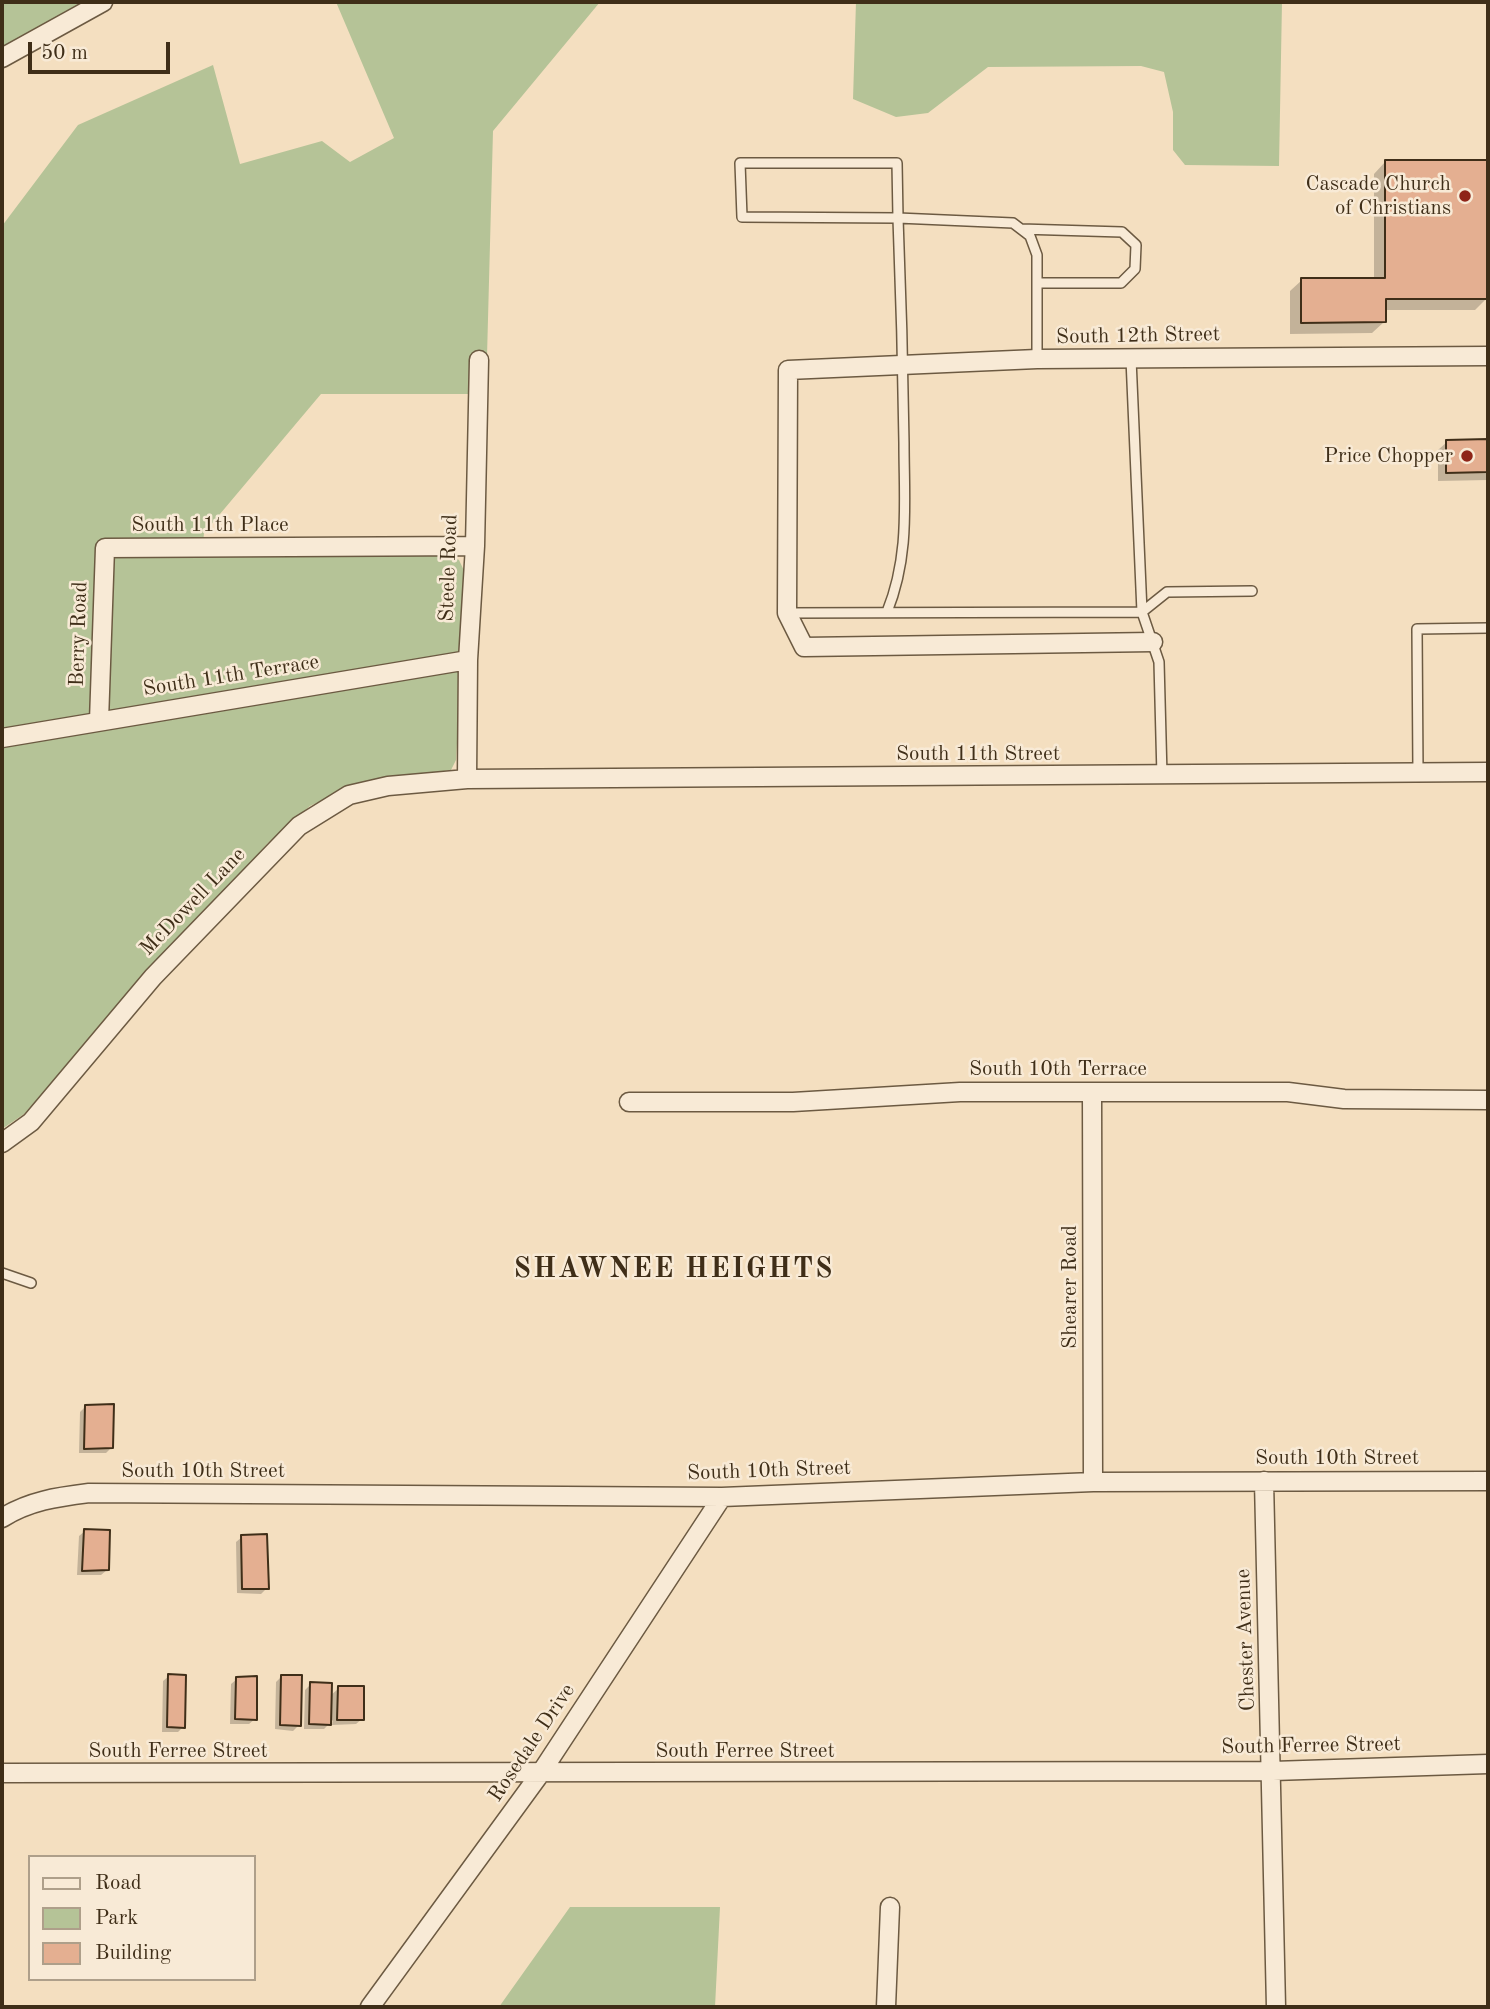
<!DOCTYPE html>
<html>
<head>
<meta charset="utf-8">
<style>
  body { margin:0 }
  #map { position:relative; width:1490px; height:2009px; overflow:hidden; background:#f4dfc0; font-family:"Old Standard TT",serif }
  canvas { display:block }
  .frame { position:absolute; inset:0; border:4px solid #3f2e18; pointer-events:none }
  .legend { position:absolute; left:28px; top:1855px; width:228px; height:126px; box-sizing:border-box; background:#f8ead6; border:2px solid #ae9f8a; margin:0; padding:9px 12px; list-style:none; font-size:21px; color:#3f2e18 }
  .legend li { display:flex; align-items:center; gap:14px; height:35px }
  .legend b { width:35px; border:2px solid #ae9f8a }
  .scale { position:absolute; left:28px; top:42px; width:142px; height:32px; box-sizing:border-box; border:4px solid #3f2e18; border-top:0; padding-left:9px; font-size:21px; line-height:24px; white-space:nowrap; color:#3f2e18; -webkit-text-stroke:5px #f8ead6; paint-order:stroke }
</style>
</head>
<body>
<div id="map">
<canvas width="1490" height="2009"></canvas>
<div class="frame"></div>
<ul class="legend">
<li><b style="height:9px;background:#f8ead6"></b>Road</li>
<li><b style="height:19px;background:#b5c397"></b>Park</li>
<li><b style="height:19px;background:#e4af91"></b>Building</li>
</ul>
<div class="scale">50 m</div>
</div>
<script>
const ctx = document.querySelector('canvas').getContext('2d');
ctx.lineJoin = 'round';
function fillPath(path, color) {
  ctx.fillStyle = color;
  ctx.fill(path, 'evenodd');
}
function strokePath(path, color, width, dash) {
  ctx.strokeStyle = color;
  ctx.lineWidth = width;
  ctx.lineCap = dash ? 'butt' : 'round';
  ctx.setLineDash(dash || []);
  ctx.stroke(path);
}
function drawText(font, color, halo, rows, align = 'center') {
  ctx.font = font + ' "Old Standard TT",serif';
  ctx.lineWidth = 5;
  ctx.setLineDash([]);
  ctx.textBaseline = 'middle';
  ctx.strokeStyle = halo;
  ctx.fillStyle = color;
  for (const [text, x, y, turn = 0] of rows) {
    ctx.save();
    ctx.translate(x, y);
    ctx.rotate((+turn || 0) * Math.PI / 180);
    ctx.textAlign = isNaN(turn) ? turn : align;
    if (halo) ctx.strokeText(text, 0, 0);
    ctx.fillText(text, 0, 0);
    ctx.restore();
  }
}
const green = new Path2D(`
  M2,2h86l-86,48z
  M336,2h264l-107,129 -7,263h-165l-117,139 -2,21 250,2 7,4 8,17 -11,183 -5,10 -92,13 -49,23 -42,37 -244,271 -22,15v-903l76,-101 135,-60 27,99 82,-23 28,21 44,-24z
  M856,2h426l-3,164 -94,-1 -12,-15v-38l-9,-40 -23,-6 -153,1 -60,46 -32,4 -43,-18z
  M570,1907h150l-5,100h-216z`);
const shadow = new Path2D(`
  M1385,162l102,136 -12,12h-91v12l-12,11 -82,1v-43l12,-11h72v-106z
  M1488,441v39l-50,1v-31l9,-8z
  M86,1406l25,42 -5,5h-27l1,-41z
  M85,1531l22,39 -6,5h-24l2,-39z
  M242,1537l25,51 -6,6 -24,-1 -1,-51z
  M169,1676l14,51 -5,5h-16l1,-51z
  M281,1677l18,48 -6,6 -18,-2 1,-47z
  M237,1679l18,40 -6,5h-19l1,-40z
  M311,1684l19,12 9,-8 23,31 -6,5 -24,1 1,-5 -9,9h-20l1,-39z`);
const building = new Path2D(`
  M1385,160h103v139h-102v23l-85,1v-45h84z
  M1488,439v33l-42,1v-33z
  M114,1404l-1,44 -29,1 1,-44z
  M84,1529l26,1 -1,40 -27,1z
  M267,1534l2,55h-27l-1,-54z
  M168,1674l18,1 -1,53 -18,-1z
  M281,1675h21l-1,51 -21,-1z
  M257,1676v44l-22,-1 1,-42z
  M310,1682l22,1 -1,42 -22,-1z
  M338,1686h26v34h-27z`);
const lane = new Path2D(`
  M740,163h157l1,55 -156,-1z
  M1021,229l101,3 14,13 -1,24 -14,14h-84
  M1131,359l11,253 17,50 3,114
  M887,612c23,-57 17,-110 17,-169 -1,-75 -3,-150 -6,-225l115,5 17,13 7,19v104
  M787,613l355,-1 25,-20 85,-1
  M1418,773l-1,-144 71,-1
  M2,1273l29,10`);
const street = new Path2D(`
  M2,58l101,-56
  M1153,642l-349,5 -17,-34 1,-243 249,-11 451,-3
  M99,721l6,-173 370,-2
  M2,738l466,-78
  M467,779l1,-119 7,-114 4,-186
  M1092,1092l1,390
  M629,1102h164l167,-10h328l56,7 144,1
  M2,1143l29,-21 122,-145 146,-151 50,-31 39,-9 79,-7 1021,-7
  M1264,1481l12,526
  M2,1518c27,-17 55,-21 87,-25l633,4 371,-15 395,-1
  M2,1773l1271,-2 215,-7
  M370,2007l170,-233 182,-277
  M886,2007l4,-100`);
const markers = [
  [1465,196,7,"#8f2418"],
  [1467,456,7,"#8f2418"]
];
const poiNames = [
  ["Cascade Church",1451,184],
  ["of Christians",1451,208],
  ["Price Chopper",1453,456]
];
const streetNames = [
  ["South 12th Street",1138,336,-1],
  ["South 11th Place",210,525],
  ["Steele Road",449,568,-88],
  ["Berry Road",79,634,-88],
  ["South 11th Terrace",231,676,-9],
  ["South 11th Street",978,754],
  ["McDowell Lane",193,902,-46],
  ["South 10th Terrace",1058,1069],
  ["Shearer Road",1070,1287,-90],
  ["South 10th Street",1337,1458],
  ["South 10th Street",203,1471],
  ["South 10th Street",769,1471,-2],
  ["Chester Avenue",1246,1640,-92],
  ["Rosedale Drive",532,1743,-56],
  ["South Ferree Street",1311,1746,-1],
  ["South Ferree Street",178,1751],
  ["South Ferree Street",745,1751]
];
const districtNames = [
  ["SHAWNEE HEIGHTS",674,1270]
];
fillPath(green, '#b5c397');
fillPath(shadow, '#0003');
fillPath(building, '#e4af91');
strokePath(building, '#3f2e18', 2);
strokePath(lane, '#6c5a42', 12);
strokePath(street, '#6c5a42', 21);
strokePath(lane, '#f8ead6', 9);
strokePath(street, '#f8ead6', 18);
for (const [x, y, r, color] of markers) {
  const dot = new Path2D();
  dot.arc(x, y, r, 0, 2 * Math.PI);
  ctx.fillStyle = color;
  ctx.fill(dot);
  strokePath(dot, '#f8ead6', 2.5);
}
drawText('21px', '#3f2e18', '#f8ead6', poiNames, 'right');
drawText('21px', '#3f2e18', '#f8ead6', streetNames);
ctx.letterSpacing = '2px';
drawText('bold 28px', '#3f2e18', '#f8ead6', districtNames);
ctx.letterSpacing = '0px';
</script>
</body>
</html>
